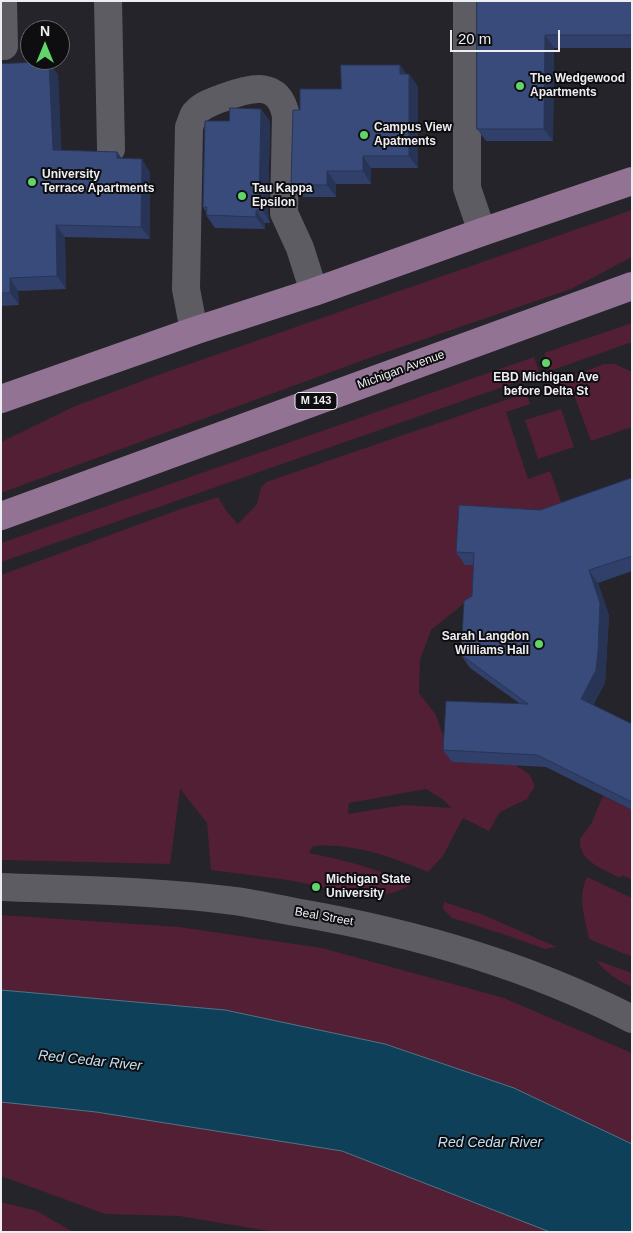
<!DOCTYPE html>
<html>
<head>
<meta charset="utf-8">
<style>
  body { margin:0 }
  #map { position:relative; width:633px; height:1233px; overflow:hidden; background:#25242a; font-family:Arial,sans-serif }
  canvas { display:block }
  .frame { position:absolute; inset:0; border:2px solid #eeedf2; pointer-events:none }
  .north { position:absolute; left:20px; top:20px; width:50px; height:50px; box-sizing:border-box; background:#0e0d10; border:1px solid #68676a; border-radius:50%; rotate:0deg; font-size:14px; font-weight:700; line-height:20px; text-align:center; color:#eeedf2 }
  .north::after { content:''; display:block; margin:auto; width:18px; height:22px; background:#61d56a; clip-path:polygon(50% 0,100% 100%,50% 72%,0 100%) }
  .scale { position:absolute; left:450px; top:30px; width:110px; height:22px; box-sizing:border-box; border:2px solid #eeedf2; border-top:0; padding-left:6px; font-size:15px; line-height:18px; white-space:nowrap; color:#eeedf2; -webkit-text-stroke:4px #0e0d10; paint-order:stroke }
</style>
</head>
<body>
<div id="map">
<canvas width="633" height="1233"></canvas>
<div class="frame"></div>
<div class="north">N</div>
<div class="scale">20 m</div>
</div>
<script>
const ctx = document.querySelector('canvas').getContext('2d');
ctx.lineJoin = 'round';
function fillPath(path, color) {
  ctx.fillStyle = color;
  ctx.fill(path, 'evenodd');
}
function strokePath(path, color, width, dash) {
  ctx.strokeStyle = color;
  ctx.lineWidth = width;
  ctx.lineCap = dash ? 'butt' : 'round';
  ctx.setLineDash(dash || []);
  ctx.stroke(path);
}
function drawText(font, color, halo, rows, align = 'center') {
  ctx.font = font + ' Arial,sans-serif';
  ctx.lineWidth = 4;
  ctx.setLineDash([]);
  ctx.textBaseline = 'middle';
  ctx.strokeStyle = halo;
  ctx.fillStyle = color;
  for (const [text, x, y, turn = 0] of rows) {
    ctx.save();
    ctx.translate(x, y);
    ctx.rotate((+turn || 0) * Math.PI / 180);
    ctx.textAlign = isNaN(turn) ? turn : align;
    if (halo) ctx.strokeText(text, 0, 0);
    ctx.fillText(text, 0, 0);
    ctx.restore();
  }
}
const green = new Path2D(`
  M632,210v47l-61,32 -199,68 -371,136v-51l72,-35 82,-31z
  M632,323v19l-82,29 -6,-18z
  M534,357l6,17 -539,188v-19z
  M604,364h11l17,8v55l-41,14 -19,-52 -18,5 -3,-10z
  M526,393l4,11 -24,8 22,67 22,-8 16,45 -101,48 18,2 -1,23 -51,41 -11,30 -1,33 17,22 16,47 63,3 14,9 6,12 -8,13 -27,13 -11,19 -26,-13 -20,38 -15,16c-37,-15 -74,-29 -115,-26l-4,7c35,7 69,15 101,32l-14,7 -26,5 -82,-17 -77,-10 -4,-47 -27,-34 -10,75 -169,-4v-285l177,-65 40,-13 9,15 11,12 19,-20 4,-16 5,-6zM426,789l16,10 10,9 -48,-3 -56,9 1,-11z
  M561,409l13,38 -36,12 -13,-39z
  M603,796l29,14v70l-10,-5 -2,3c-16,-9 -42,-16 -40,-39l11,-15z
  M587,877l45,21v59l-43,-18c-4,-21 -12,-42 -2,-62z
  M444,902l37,12 76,33 -12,2 -42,-15 -51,-16 -9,-9z
  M1,915l178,12 143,21 182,50 128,55v91l-118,-56 -129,-44 -160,-34 -224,-20z
  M596,960l36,13v14c-15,-7 -26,-14 -36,-27z
  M1,1102l95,10 246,39 208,81h-275l-96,-16 -74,-2 -104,-38z
  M1,1202l36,9 36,21h-72z`);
const water = new Path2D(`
  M1,990l224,20 160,34 129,44 118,56v88h-82l-208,-81 -246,-39 -95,-10z`);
const minor = new Path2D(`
  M3,1l1,45
  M108,1l3,148
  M467,1v187l15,44
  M194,331l-8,-42 3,-162c2,-4 3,-10 6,-14 8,-9 19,-12 30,-16 27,-10 54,-17 61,19l-2,97 16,35 14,44
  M1,887c78,3 157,4 234,14 20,3 40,7 60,11 116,20 232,53 337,107`);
const major = new Path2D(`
  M1,399l193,-68 120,-39 168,-60 150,-51
  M1,516l631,-230`);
const wall = new Path2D(`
  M477,1h155v47h-78l-1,93h-67l-9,-12z
  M49,62l9,13 3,75 56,2 4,6 29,14v67l-85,-2 1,52 -48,2 1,14 -18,1v-242z
  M400,65l6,9h3l9,13v81h-47v16h-35v13h-36l-9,-12 9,-75z
  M261,109l9,13 -2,91 2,10h-5v6l-50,-1 -9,-13v-3l-3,-5z
  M632,478v93l-34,12 11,33 -4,67 -12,22 39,19v86l-86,-43 -94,-5 -9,-12 76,-47 -49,-35 -9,-13 11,-59 2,-31h-9l-9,-13 84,-42z`);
const shadedWall = new Path2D(`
  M545,35l9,13 -1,93 -9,-12z
  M49,62l9,13 4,87 -9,-12z
  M400,65l9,13 -9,-4z
  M409,74l9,13v81l-9,-12z
  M261,109l9,13 -2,91 2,10 -8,-13 -3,-10z
  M117,152l9,12 -9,-6z
  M363,156l8,12v16l-8,-13z
  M142,159l8,13v67l-9,-12z
  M327,171l9,13v13l-9,-12z
  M256,210l9,13v6l-9,-12z
  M56,225l9,12 1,52 -9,-13z
  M10,278l8,13 1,14 -9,-12z
  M589,570l9,13 11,33 -4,67 -15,29 -9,-13z`);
const building = new Path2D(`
  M477,1h155v34h-87l-1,94h-67z
  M49,62l4,88 64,2v6l25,1 -1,68 -85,-2 1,51 -47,2v15h-9v-229z
  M341,65h59v9h9v82h-46v15h-36v14h-36l2,-75h7v-21h41z
  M230,108l31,1 -2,91 3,10h-6v7l-50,-2 1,-8h-4l2,-86h24z
  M632,478v78l-43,14 11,33 -2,48 -2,19 -15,29 51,25v78l-95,-47 -94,-5 3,-49 82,3 -67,-49 3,-54 8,-5 2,-43 -18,-1 3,-47 81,5z`);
const markers = [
  [520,86,5,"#61d56a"],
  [364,135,5,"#61d56a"],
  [32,182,5,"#61d56a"],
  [242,196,5,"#61d56a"],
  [546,363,5,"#61d56a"],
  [539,644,5,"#61d56a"],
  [316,887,5,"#61d56a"]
];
const shields = [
  [316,401,42]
];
const shieldNames = [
  ["M 143",316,401]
];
const poiNames = [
  ["The Wedgewood",530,79],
  ["Apartments",530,93],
  ["Campus View",374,128],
  ["Apatments",374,142],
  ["University",42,175],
  ["Terrace Apartments",42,189],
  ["Tau Kappa",252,189],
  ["Epsilon",252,203],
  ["EBD Michigan Ave",546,378,"center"],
  ["before Delta St",546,392,"center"],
  ["Sarah Langdon",529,637,"right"],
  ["Williams Hall",529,651,"right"],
  ["Michigan State",326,880],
  ["University",326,894]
];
const streetNames = [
  ["Michigan Avenue",401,370,-20],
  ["Beal Street",324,917,10]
];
const waterNames = [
  ["Red Cedar River",90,1061,6],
  ["Red Cedar River",490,1143]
];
fillPath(green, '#521f34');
fillPath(water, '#0f4059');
strokePath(water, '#527487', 1);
strokePath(minor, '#5e5c63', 28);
strokePath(major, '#927394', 28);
fillPath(wall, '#30406a');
fillPath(shadedWall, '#273456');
fillPath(building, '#384b7b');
strokePath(building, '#273456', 1);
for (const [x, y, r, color] of markers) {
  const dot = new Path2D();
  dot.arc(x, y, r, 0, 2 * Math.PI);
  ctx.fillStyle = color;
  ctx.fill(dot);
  strokePath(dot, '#0e0d10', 2);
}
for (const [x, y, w] of shields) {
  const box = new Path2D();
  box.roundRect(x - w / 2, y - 8.5, w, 17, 4);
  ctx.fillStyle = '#0e0d10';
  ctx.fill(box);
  strokePath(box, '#eeedf2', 1);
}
drawText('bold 11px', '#eeedf2', null, shieldNames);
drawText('bold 12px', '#eeedf2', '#0e0d10', poiNames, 'left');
drawText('12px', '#eeedf2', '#0e0d10', streetNames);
drawText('italic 14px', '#bfe0f5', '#0e0d10', waterNames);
</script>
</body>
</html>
